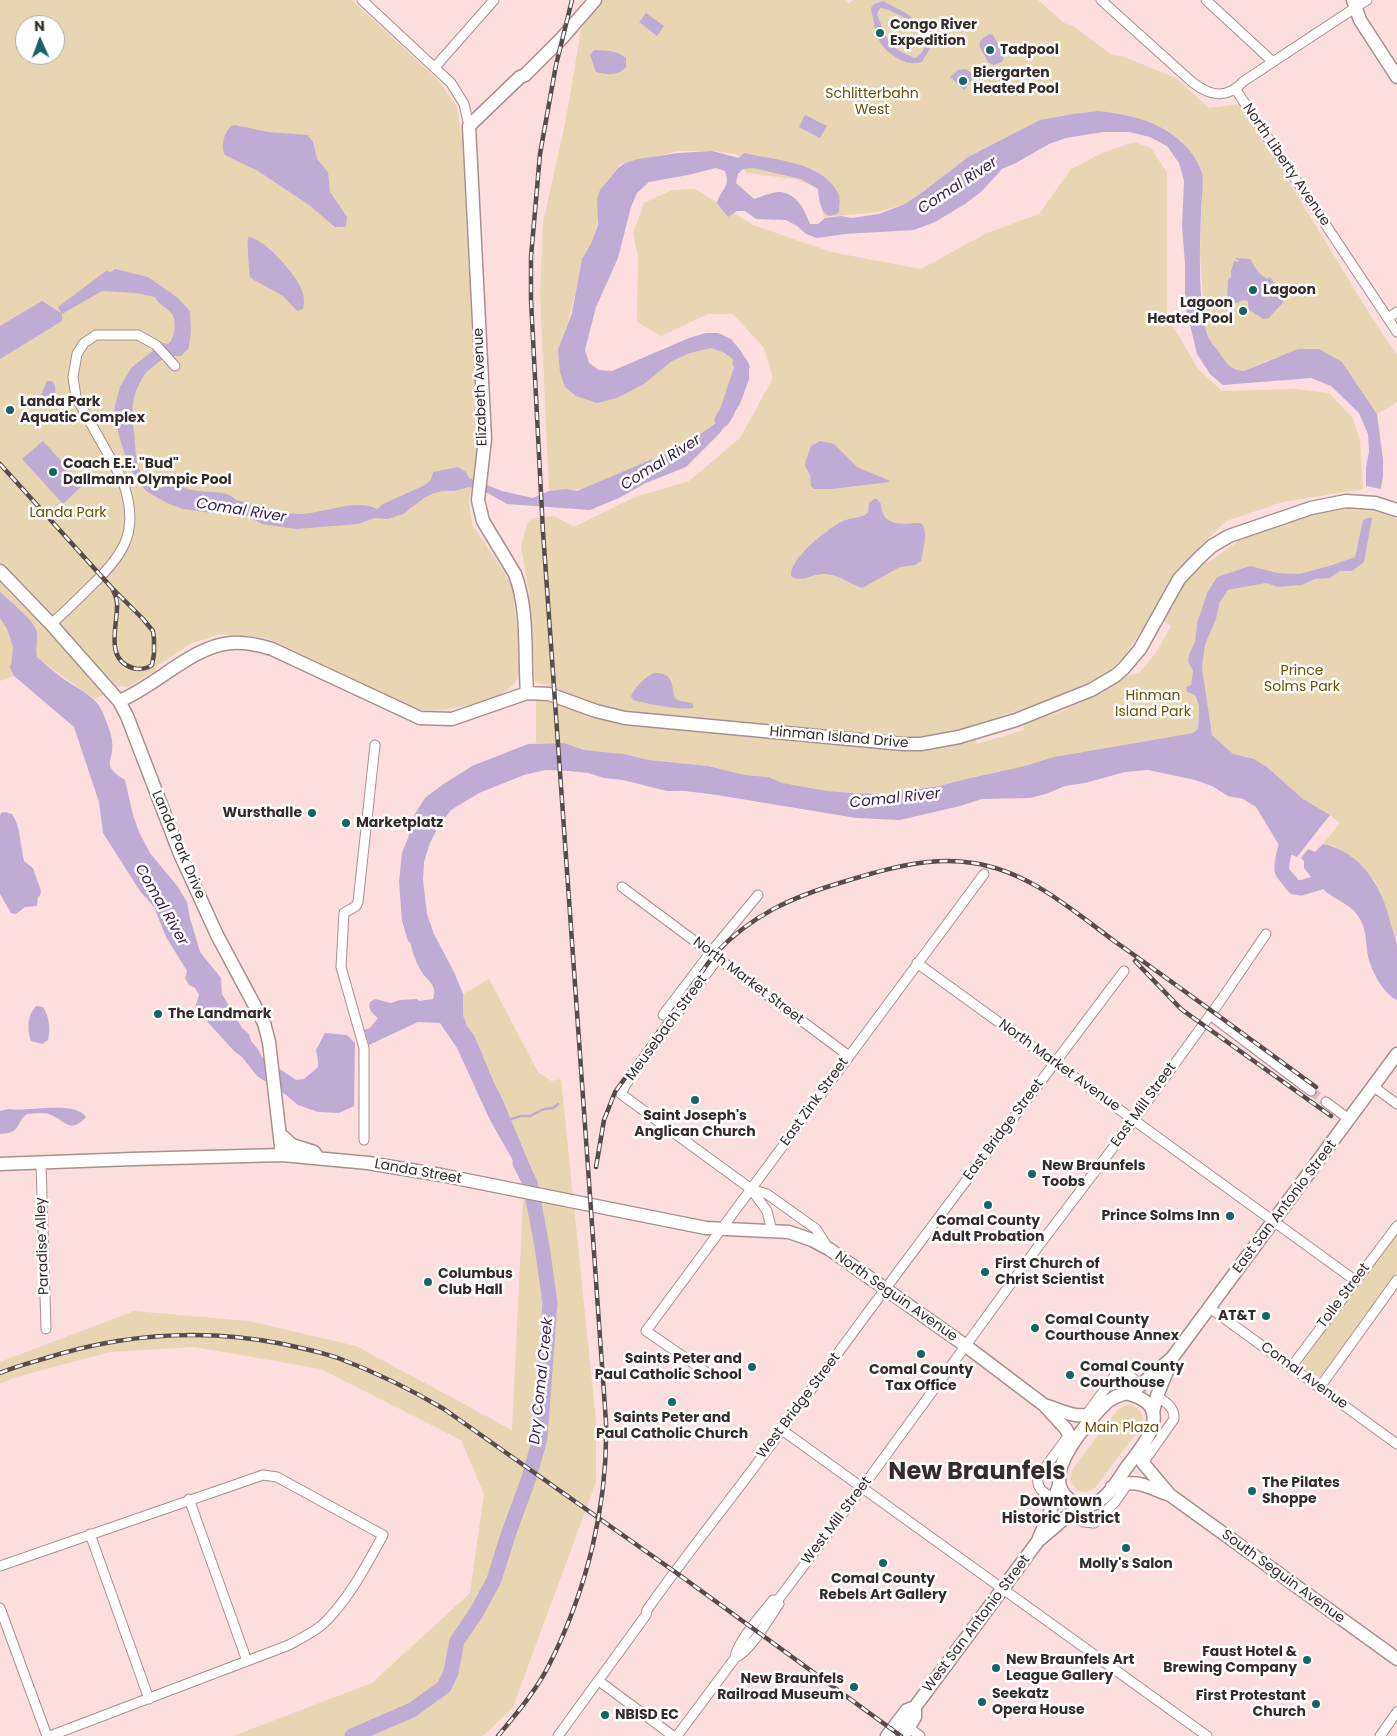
<!DOCTYPE html>
<html>
<head>
<meta charset="utf-8">
<style>
  body { margin:0 }
  #map { position:relative; width:1397px; height:1736px; overflow:hidden; background:#fcdedf; font-family:Poppins,sans-serif }
  canvas { display:block }
  .north { position:absolute; left:15px; top:15px; width:50px; height:50px; box-sizing:border-box; background:#fff; border:1px solid #afaaaa; border-radius:50%; rotate:358deg; font-size:14px; font-weight:700; line-height:20px; text-align:center; color:#362b2b }
  .north::after { content:''; display:block; margin:auto; width:18px; height:22px; background:#146468; clip-path:polygon(50% 0,100% 100%,50% 72%,0 100%) }
</style>
</head>
<body>
<div id="map">
<canvas width="1397" height="1736"></canvas>
<div class="north">N</div>
</div>
<script>
const ctx = document.querySelector('canvas').getContext('2d');
ctx.lineJoin = 'round';
function fillPath(path, color) {
  ctx.fillStyle = color;
  ctx.fill(path, 'evenodd');
}
function strokePath(path, color, width, dash) {
  ctx.strokeStyle = color;
  ctx.lineWidth = width;
  ctx.lineCap = dash ? 'butt' : 'round';
  ctx.setLineDash(dash || []);
  ctx.stroke(path);
}
function drawText(font, color, halo, rows, align = 'center') {
  ctx.font = font + ' Poppins,sans-serif';
  ctx.lineWidth = 5;
  ctx.setLineDash([]);
  ctx.textBaseline = 'middle';
  ctx.strokeStyle = halo;
  ctx.fillStyle = color;
  for (const [text, x, y, turn = 0] of rows) {
    ctx.save();
    ctx.translate(x, y);
    ctx.rotate((+turn || 0) * Math.PI / 180);
    ctx.textAlign = isNaN(turn) ? turn : align;
    if (halo) ctx.strokeText(text, 0, 0);
    ctx.fillText(text, 0, 0);
    ctx.restore();
  }
}
const green = new Path2D(`
  M0,0h352l87,81 18,26 5,32 16,308 -3,26 -6,27 3,24 41,62 1,10c1,53 31,93 -42,108 -19,4 -37,10 -56,4l-149,-70 -48,-4 -29,10 -33,22 -2,5 -27,16 -9,-1 -24,13 -51,-36 -44,18zM25,25h30v30h-30z
  M603,0h242l4,4 4,-4h185l26,23 9,3 39,29 10,1 54,22 33,30 30,-4 20,29 115,188 23,34v47l-20,12 -25,-37 -76,-20 -32,14 -10,-1 -9,-7 -15,-23 -5,-14 -5,-71 2,-84 -21,-31 -16,-11 -42,-15 -25,-3 -25,3 -33,6 -72,37 -44,34 -19,13 -27,8 -54,5 -6,-28 -2,-2 -21,-8 -49,-6 -9,-19 -25,-3h-33l-59,13 -20,26 -3,37 -20,60 -11,43 7,61 140,-49 23,15c5,22 -3,48 -19,64 -26,26 -64,39 -98,53 -12,5 -26,12 -39,15 -10,2 -21,2 -31,2l-9,-195 3,-73 23,-104 15,-89 7,-12z
  M1135,142l16,6 16,25v143l31,53 24,22 73,-2 34,4 24,25 7,22 3,49 -80,13 -57,19 -37,37 -24,31 -20,36 -19,29 -21,21 -55,25 -104,34 -31,5 -289,-25 -26,-7 -65,-26 -6,-89 -8,-45 6,-23 6,-6 21,-2 20,11 61,-30 54,-16 51,-43 33,-60 -9,-30 -31,-34h-25l-47,22 -24,-14 1,-66 -5,-22 11,-31 28,-13 23,-1 58,36 78,27 90,17 66,-36 52,-19 32,-45 33,-17z
  M1339,509c23,0 37,1 58,10v417l-2,1 -7,-24 -13,-32 -24,-25 -17,-10 -11,-2 17,-21 -10,-8 -27,-16 -36,-32 -13,-8 -21,-5 -21,-19 -10,-68 3,-22 11,-26 4,-17 8,-12 38,-7 12,4 24,-2 13,-6 15,-1 10,-7h12l16,-35 4,-18 -9,2 -8,37 -26,9 -30,8 -21,-1 -28,-7 -33,11 -10,16 -10,30 -2,19 -6,12 -1,8 5,9 -2,14 8,21 -1,23 -5,4 -139,24 -29,9 -59,13 -27,7 -53,8 -34,-1 -25,-2 -44,-8 -15,-6 -23,-2 -37,-9 -60,-6 -24,-6 -40,-4 -20,-7h-28v-44l7,-1 59,21 21,4 279,26 73,-10 2,5 47,-14 -1,-7c15,-6 29,-7 44,-14 14,-6 28,-13 41,-21 11,-7 18,-14 31,-15l16,-19 16,-28 -9,-6 21,-37 16,-18 10,-3 31,-22 65,-26z
  M489,979l49,93 13,9 10,-2 35,342v61l-83,225 -30,29h-250l139,-53 98,-90 14,-99 -23,-54 -140,-71 -127,-22 -84,5 -94,25 -16,7v-22l134,-51 115,10 107,25 156,84 12,-250h12l-34,-82 -6,-11 -22,-52 -7,-9 -4,-11v-21z
  M1397,1232v41l-77,104 -4,-1 -14,-10 -1,-5z
  M1127,1405c13,1 19,10 14,22l-46,61 -8,4 -9,-1 -8,-10 2,-11 46,-61z`);
const water = new Path2D(`
  M883,1l21,11 30,21 1,6 -13,23c-15,6 -37,-9 -43,-22 -3,-6 -7,-25 -8,-32l3,-4zM880,8c13,1 39,18 48,27 1,7 -6,20 -13,23 -28,-11 -28,-18 -38,-44z
  M646,13l18,13 -7,10 -18,-14z
  M990,34l3,1 11,21 -2,6 -9,3 -5,-3c-4,-11 -18,-19 2,-28z
  M594,50l16,1 8,2 8,5v9c-7,9 -20,8 -30,5l-6,-17z
  M966,69l9,6 -11,15 -14,-13 8,-7z
  M1098,111c41,4 86,17 103,59 4,9 0,31 0,42 -1,28 -4,104 9,128 2,4 6,8 9,12 7,11 11,18 25,19l54,-22h21l23,13 35,52 6,45v17l-2,13 -15,-3v-19l3,-16 -1,-17 -9,-21 -28,-27 -20,-8 -88,7 -13,-11 -13,-20 -12,-50v-40l-3,-38 2,-45 -5,-18 -12,-17 -17,-9 -21,-5h-26l-37,6 -17,6 -33,19 -14,6 -20,22 -17,13 -30,18 -21,8 -69,4 -28,4 -11,-4 -9,-8 -11,-6 -30,-1 -11,-8h-8l-9,6 -11,-14c4,-15 14,-15 8,-32l-9,-3 -28,7 -39,7 -12,11 -6,14 -13,51 -22,49 -11,43 4,13 10,7 13,1 77,-33 17,-5h12l13,6 10,12 8,15v13l-9,25 -20,29 -34,34 -40,16 -27,15 -29,12 -83,-6 -23,-13 -15,-4 -15,4h-11l-9,2 -10,5 -21,16 -15,5 -13,-1 -17,6 -62,5 -34,-5 -17,-9 -14,-4 -19,2 -29,-4 -16,-6 -21,-12 -11,-14 -8,-15 -9,-30 -4,-22 6,-23 11,-19 32,-25 5,1c7,-5 9,-22 4,-30 -5,-7 -14,-9 -17,-17l-19,-4 -34,-2 -40,23v7l-62,38v-33l42,-25 19,12 -3,-6 48,-36 5,1 4,-3 33,8 30,21 10,11 2,3 1,20 -2,14v2l-8,8h-15c-7,7 -18,13 -23,21 -13,22 -11,32 -9,56 3,25 -1,44 27,55l9,-5c9,3 19,7 28,8 12,2 30,-1 38,9 22,4 43,14 65,14 23,-1 57,-16 76,-5l6,-5 42,-19 6,-5 2,-8 25,-5 8,5 3,6 33,13 31,7 16,-7 18,-2 10,2 90,-38 32,-18 17,-12 21,-28 2,-25 -3,-8 -11,-9 -14,-5 -21,5 -18,8 -28,23 -27,14 -20,5 -21,-7 -11,-9 -5,-15 -2,-22 14,-37 10,-54 9,-15 7,-19 -1,-26 3,-9 18,-22 7,-5 13,-4 40,-6 34,-2 27,7 5,-5c30,7 79,9 94,40 3,5 1,13 1,19 -17,13 -20,-11 -21,-23l-17,-10 -48,-11 -10,1 -5,5 -2,9 18,16c7,-2 20,-8 27,-7 17,3 23,17 29,32h8l7,-6 16,-2 11,2 27,-4 26,-10 19,-13 44,-34 72,-37 33,-6z
  M805,115l22,11 -7,12 -21,-11z
  M235,125l33,7 40,3 5,7 4,17 11,13 2,20 17,25 -1,9 -3,1h-8l-26,-22 -51,-34 -33,-16c-5,-9 -1,-22 6,-29z
  M248,237c16,1 45,35 52,49 4,8 5,15 3,23l-6,2 -14,-15 -29,-16 -4,-3c-1,-5 -3,-37 -2,-40z
  M1234,258l16,1 8,13 9,7 3,-2 16,22 -17,19 -6,1 -14,-9 -1,-9 -5,-1 -9,4h-7l1,-24 3,-3v-6l3,-10 4,1 1,-2z
  M47,381h5c6,7 3,16 -1,23l-4,2 -5,-1 -3,-5z
  M43,441l40,44 -20,19 -41,-45z
  M820,441l14,3 23,23 31,13 2,2 -58,7h-18l-3,-3 -1,-11 -5,-9 1,-6 5,-14z
  M874,499h3l4,5c1,25 24,19 40,19 8,8 2,27 0,38l-6,4 -15,2 -38,21c-15,-5 -24,-15 -41,-14 -10,1 -21,9 -30,2 -2,-17 37,-48 52,-55 7,-3 15,-3 22,-6l3,-3 1,-9z
  M1368,518h4l-8,44 -12,9h-12l-10,7 -15,1 -13,6 -24,2 -12,-4 -38,7 -8,12 -4,17 -11,26 -3,22 10,68 21,19 21,5 13,8 36,32 27,16 -33,42 -9,-4 -6,1 -3,-9 -23,-38 -13,-8 -15,-3 -16,-10 -17,-6 -47,-10 -23,2 -40,11 -20,3 -19,8 -16,4 -48,1 -22,7 -60,14 -44,-2 -139,-23 -32,-4h-18l-44,-11 -19,-2 -16,-5 -18,-2 -25,-1 -21,5 -45,18 -28,17 -13,17 -8,16 -6,19 -1,18 4,34 7,20 21,40 8,20v21l4,11 7,9 22,52 6,11 34,82h-12l-34,-60 -33,-72 -17,-25 -22,-1 -49,23 -5,-15 6,-2 8,-10c-6,-5 -10,-8 -8,-16l5,-3 16,4 9,-3 17,-1 2,2 14,-2c5,-15 -6,-18 -12,-28 -4,-7 -9,-19 -10,-27l-3,-3 -6,-20 -3,-39 3,-29 6,-15 5,-21 12,-19 17,-13 30,-19 56,-22 36,-1 20,7 40,4 24,6 60,6 37,9 23,2 15,6 44,8 25,2 34,1 53,-8 27,-7 59,-13 29,-9 139,-24 5,-4 1,-23 -4,-11 -8,-3 -1,-5 5,-2 2,-14 -5,-9 1,-8 6,-12 2,-19 10,-30 10,-16 33,-11 28,7 21,1 30,-8 26,-9 8,-37z
  M0,592c9,9 36,29 37,41 1,8 -2,15 0,24 10,9 22,19 34,27 12,7 24,13 31,27 4,9 9,21 10,30 3,21 -13,23 13,39l8,35 6,17 11,21 28,34 9,15 3,16 10,34 21,26 1,16 20,34 7,6 2,7 7,8 4,8 34,23 8,-1 14,-12v-6l-2,-11 9,-17 22,2 8,8 -1,63 -15,7 -21,-1 -20,-7 -12,-10 -29,-19 -15,-19 -8,-6 -39,-43 4,-13 -4,-7 -6,-3 -4,-7 2,-7 -21,-34 -12,-30 -14,-16 -37,-58 -4,-31 -25,-75 -60,-51 -5,-10h2l2,-19 -6,-18 -7,-11z
  M654,673c20,-1 17,12 21,25l5,3 12,2 2,4c-7,5 -51,-4 -61,-7l-2,-4c5,-10 13,-18 23,-23z
  M5,812l7,2c9,14 8,30 12,47l9,7 8,23 -1,5 -2,1 -1,9 -12,1 -9,7 -5,-1 -11,-19v-78l1,-3z
  M1323,844c39,8 59,43 68,80 2,7 5,15 6,22 0,18 0,37 0,54 -13,-6 -24,-26 -28,-40 -4,-13 -1,-27 -9,-41 -8,-15 -24,-18 -36,-29 -8,-7 -14,-14 -20,-22v-7l-3,-3 7,-9 7,3z
  M36,1006l7,1c6,9 8,22 5,33l-6,4 -11,-3c-4,-11 -4,-26 5,-35z
  M9,1109c19,3 66,-9 77,8 -16,17 -20,4 -35,-2 -6,-3 -17,-1 -24,-1 -12,9 -5,19 -27,20v-23z`);
const stream = new Path2D(`
  M508,1120l13,-4h9l14,-7 9,-1 5,-4`);
const river = new Path2D(`
  M722,420l5,-8 15,-45 -2,-4
  M1289,835c-2,8 -9,28 -7,36 1,3 10,12 12,16l7,1 36,-11
  M352,1736l60,-26 32,-23 7,-15 6,-31 19,-28 18,-33 14,-45 21,-57 11,-40 10,-135 -8,-57 -12,-63 -10,-20`);
const streetTunnel = new Path2D(`
  M1311,1091l15,11`);
const street = new Path2D(`
  M362,0l89,83 13,21 5,22
  M1101,0l91,82c19,15 35,17 52,-1l123,-81
  M1206,0l67,62
  M435,67l59,-67
  M1236,90l161,242
  M1388,318l9,-6
  M51,624c14,-12 27,-25 40,-38 36,-34 49,-58 31,-107l-46,-82 -3,-20 4,-23 7,-11 12,-8h42l18,10 19,21
  M622,887l227,169
  M718,958l-92,126 -5,10 130,95 16,5 49,35 12,19
  M917,963l439,318
  M663,1015l47,-62 48,-58
  M1210,1015l101,76
  M1374,1087l23,17
  M1326,1102l24,18
  M364,1140v-92l-23,-81 3,-54 12,-7 2,-4 17,-157
  M41,1163l5,166
  M751,1189l16,22 5,20
  M1210,1308l187,136
  M1292,1366l105,-140
  M709,1374l-63,-43 338,-457
  M1320,1387l77,-107
  M1086,1415l30,-41c10,-4 17,5 25,11
  M782,1430l425,306
  M1143,1463l31,-44c1,-12 -9,-17 -17,-23
  M189,1499l58,162
  M1055,1499c-10,-6 -19,-9 -17,-22l31,-42
  M1072,1513l11,9 11,1 21,-21 14,-20
  M90,1534l59,165
  M0,1566l263,-91 14,2 106,58c-17,31 -35,66 -61,90 -10,8 -22,14 -33,20l-239,91
  M0,1608l47,128
  M735,1658c1,-15 28,-45 38,-58h5
  M599,1681l74,55
  M908,1727l12,9
  M558,1736l88,-121 1,-5c43,-61 90,-118 134,-179 112,-155 228,-307 343,-460
  M677,1736l58,-78c17,-9 32,-37 44,-54l-1,-4 84,-112 166,-228 106,-140 87,-120 45,-66
  M1380,1736l17,-24`);
const secondary = new Path2D(`
  M1353,0l7,20 37,57
  M0,571l51,53 68,77 8,15 53,138 37,81 47,88 5,19 13,113
  M527,693l22,1 47,17 29,7 278,26h18l38,-7 57,-17 75,-30 24,-14 9,-8 16,-19 39,-70 21,-22 12,-11 17,-10 82,-28 35,-7 29,2 22,7
  M119,701c36,-14 73,-55 112,-58 14,-1 28,2 41,6l148,69 32,1 75,-26c-3,-39 2,-82 -12,-119l-32,-53 -5,-21 7,-61 -16,-313 51,-49 5,-2 37,-37 33,-38
  M280,1134l12,11 22,7 2,3
  M0,1164l133,-5 149,-4 86,8 73,12 265,53 83,4 23,8 17,9 137,97 78,59 22,24 3,6v14
  M1125,1393c53,12 20,50 1,75 -8,12 -17,28 -30,35 -17,9 -38,-7 -37,-25 1,-24 31,-59 48,-76l8,-5 20,-7 37,-32 225,-304
  M1044,1405c20,6 35,17 54,5
  M1153,1412l4,-16 14,-35
  M1145,1446l-3,11 1,6 27,32 227,164
  M1112,1487c27,-9 34,0 58,8
  M1039,1538l10,-23 10,-30
  M887,1736l20,-26 8,-3
  M903,1736l12,-19v-10l123,-166 28,-24 19,-12`);
const rail = new Path2D(`
  M0,464l112,124 31,31 10,12 1,8v15l-2,11c-6,4 -12,5 -19,3 -28,-8 -16,-41 -16,-61 1,-7 -2,-12 -5,-19
  M1135,961l46,48 150,107
  M596,1167l8,-47 11,-28 99,-137c37,-40 78,-58 129,-73 42,-13 86,-26 130,-19 56,8 100,48 144,80 67,47 133,96 199,144
  M0,1373c14,-6 29,-10 43,-14 78,-25 159,-31 240,-15 18,4 38,8 55,14 37,14 72,31 106,51l234,165 223,162
  M498,1736c18,-22 38,-45 51,-71 38,-75 59,-160 57,-243l-63,-890 -12,-232v-43l9,-103 16,-89 16,-65`);
const markers = [
  [880,33,5,"#146468"],
  [990,50,5,"#146468"],
  [963,81,5,"#146468"],
  [1253,290,5,"#146468"],
  [1243,311,5,"#146468"],
  [10,410,5,"#146468"],
  [53,472,5,"#146468"],
  [312,813,5,"#146468"],
  [346,823,5,"#146468"],
  [158,1014,5,"#146468"],
  [695,1100,5,"#146468"],
  [1032,1174,5,"#146468"],
  [988,1205,5,"#146468"],
  [1230,1216,5,"#146468"],
  [985,1272,5,"#146468"],
  [428,1282,5,"#146468"],
  [1266,1316,5,"#146468"],
  [1035,1328,5,"#146468"],
  [921,1354,5,"#146468"],
  [752,1367,5,"#146468"],
  [1070,1375,5,"#146468"],
  [672,1402,5,"#146468"],
  [1252,1491,5,"#146468"],
  [1126,1548,5,"#146468"],
  [883,1563,5,"#146468"],
  [1307,1660,5,"#146468"],
  [996,1668,5,"#146468"],
  [854,1687,5,"#146468"],
  [982,1702,5,"#146468"],
  [1316,1704,5,"#146468"],
  [605,1715,5,"#146468"]
];
const poiNames = [
  ["Congo River",890,25],
  ["Expedition",890,41],
  ["Tadpool",1000,50],
  ["Biergarten",973,73],
  ["Heated Pool",973,89],
  ["Lagoon",1263,290],
  ["Lagoon",1233,303,"right"],
  ["Heated Pool",1233,319,"right"],
  ["Landa Park",20,402],
  ["Aquatic Complex",20,418],
  ["Coach E.E. \"Bud\"",63,464],
  ["Dallmann Olympic Pool",63,480],
  ["Wursthalle",302,813,"right"],
  ["Marketplatz",356,823],
  ["The Landmark",168,1014],
  ["Saint Joseph's",695,1116,"center"],
  ["Anglican Church",695,1132,"center"],
  ["New Braunfels",1042,1166],
  ["Toobs",1042,1182],
  ["Prince Solms Inn",1220,1216,"right"],
  ["Comal County",988,1221,"center"],
  ["Adult Probation",988,1237,"center"],
  ["First Church of",995,1264],
  ["Christ Scientist",995,1280],
  ["Columbus",438,1274],
  ["Club Hall",438,1290],
  ["AT&T",1256,1316,"right"],
  ["Comal County",1045,1320],
  ["Courthouse Annex",1045,1336],
  ["Saints Peter and",742,1359,"right"],
  ["Paul Catholic School",742,1375,"right"],
  ["Comal County",1080,1367],
  ["Courthouse",1080,1383],
  ["Comal County",921,1370,"center"],
  ["Tax Office",921,1386,"center"],
  ["Saints Peter and",672,1418,"center"],
  ["Paul Catholic Church",672,1434,"center"],
  ["The Pilates",1262,1483],
  ["Shoppe",1262,1499],
  ["Molly's Salon",1126,1564,"center"],
  ["Comal County",883,1579,"center"],
  ["Rebels Art Gallery",883,1595,"center"],
  ["Faust Hotel &",1297,1652,"right"],
  ["Brewing Company",1297,1668,"right"],
  ["New Braunfels Art",1006,1660],
  ["League Gallery",1006,1676],
  ["New Braunfels",844,1679,"right"],
  ["Railroad Museum",844,1695,"right"],
  ["Seekatz",992,1694],
  ["Opera House",992,1710],
  ["First Protestant",1306,1696,"right"],
  ["Church",1306,1712,"right"],
  ["NBISD EC",615,1715]
];
const parkNames = [
  ["Schlitterbahn",872,94],
  ["West",872,110],
  ["Landa Park",68,513],
  ["Prince",1302,671],
  ["Solms Park",1302,687],
  ["Hinman",1153,696],
  ["Island Park",1153,712],
  ["Main Plaza",1122,1428]
];
const streetNames = [
  ["North Liberty Avenue",1286,165,56],
  ["Elizabeth Avenue",481,387,-92],
  ["Hinman Island Drive",839,738,5],
  ["Landa Park Drive",178,845,67],
  ["North Market Street",748,981,37],
  ["Meusebach Street",667,1028,-54],
  ["North Market Avenue",1059,1066,36],
  ["East Zink Street",815,1102,-54],
  ["East Mill Street",1144,1105,-54],
  ["East Bridge Street",1004,1130,-53],
  ["Landa Street",418,1172,10],
  ["East San Antonio Street",1285,1207,-53],
  ["Paradise Alley",43,1246,-92],
  ["Tolle Street",1344,1296,-53],
  ["North Seguin Avenue",896,1297,35],
  ["Comal Avenue",1304,1376,36],
  ["West Bridge Street",799,1406,-53],
  ["West Mill Street",837,1521,-53],
  ["South Seguin Avenue",1283,1577,36],
  ["West San Antonio Street",977,1624,-53]
];
const waterNames = [
  ["Comal River",958,186,-33],
  ["Comal River",661,463,-32],
  ["Comal River",241,511,9],
  ["Comal River",895,799,-6],
  ["Comal River",161,905,60],
  ["Dry Comal Creek",542,1381,-84]
];
const neighbourhoodNames = [
  ["Downtown",1061,1502],
  ["Historic District",1061,1519]
];
const townNames = [
  ["New Braunfels",977,1473]
];
fillPath(green, '#e7d6b1');
fillPath(water, '#bfacd5');
strokePath(stream, '#bfacd5', 2.5);
strokePath(river, '#bfacd5', 15);
strokePath(streetTunnel, '#d4babb', 9, [9, 4.5]);
strokePath(street, '#aa8f90', 11);
strokePath(secondary, '#aa8f90', 15);
strokePath(street, '#fff', 9);
strokePath(secondary, '#fff', 12);
strokePath(rail, '#594b4b', 4.5);
strokePath(rail, '#fff', 2.5, [8]);
for (const [x, y, r, color] of markers) {
  const dot = new Path2D();
  dot.arc(x, y, r, 0, 2 * Math.PI);
  ctx.fillStyle = color;
  ctx.fill(dot);
  strokePath(dot, '#fff', 2);
}
drawText('bold 14px', '#362b2b', '#fff', poiNames, 'left');
drawText('14px', '#6b5002', '#fff', parkNames);
drawText('14px', '#362b2b', '#fff', streetNames);
drawText('italic 15px', '#371d4f', '#fff', waterNames);
drawText('bold 15px', '#362b2b', '#fff', neighbourhoodNames);
drawText('bold 24px', '#362b2b', '#fff', townNames);
</script>
</body>
</html>
